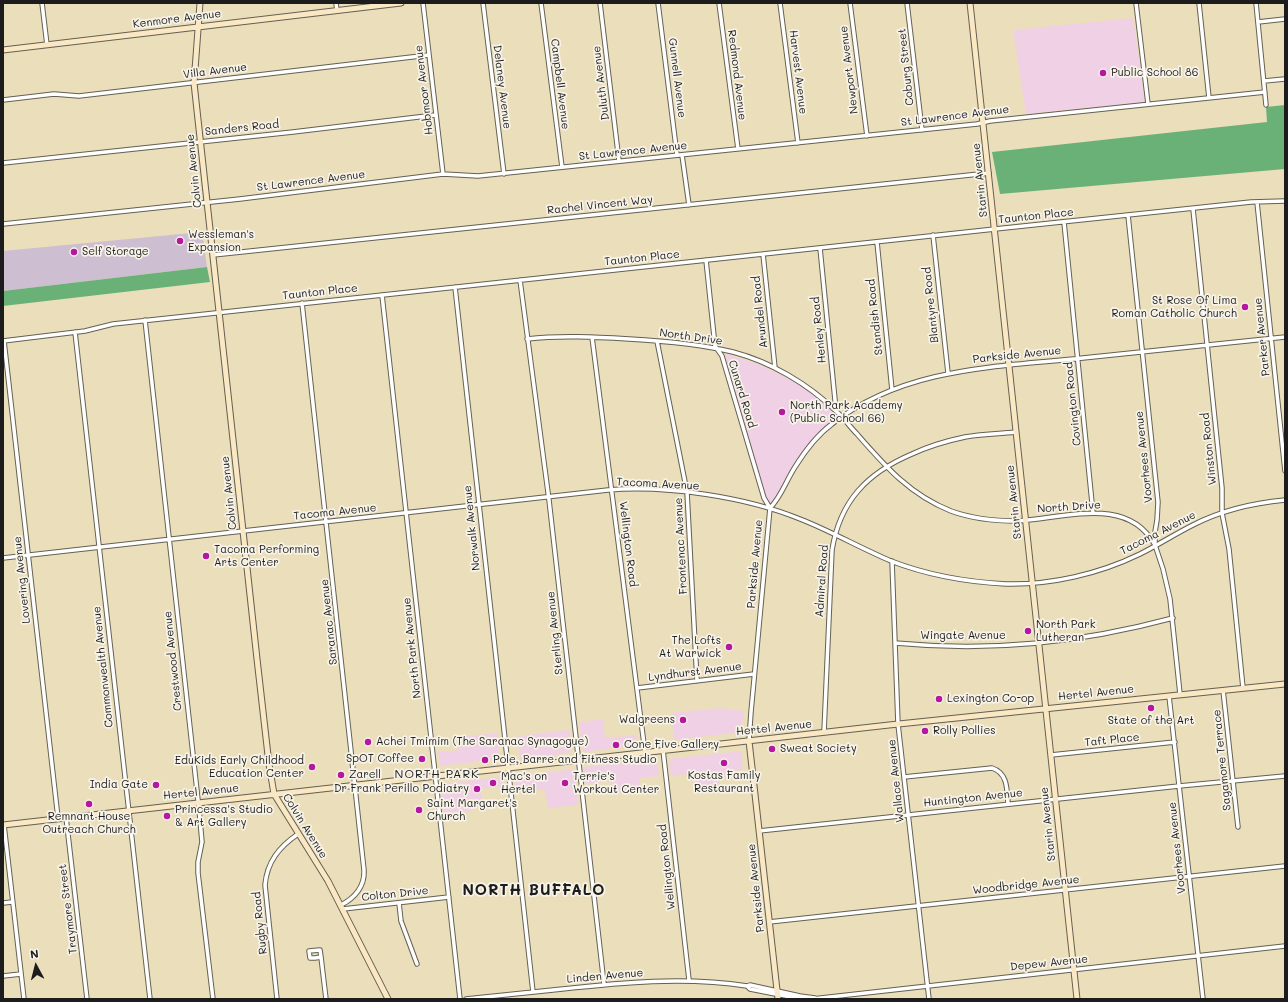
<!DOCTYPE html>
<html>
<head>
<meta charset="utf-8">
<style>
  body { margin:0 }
  #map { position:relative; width:1288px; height:1002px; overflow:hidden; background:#ebdeba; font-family:Mali,sans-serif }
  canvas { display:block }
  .frame { position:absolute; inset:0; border:4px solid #1c1c1c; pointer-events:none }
  .north { position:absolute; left:16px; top:946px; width:40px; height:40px; -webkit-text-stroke:3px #f7f3e8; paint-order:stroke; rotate:353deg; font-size:11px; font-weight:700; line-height:16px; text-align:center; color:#1c1c1c }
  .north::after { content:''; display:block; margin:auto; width:14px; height:18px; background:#1c1c1c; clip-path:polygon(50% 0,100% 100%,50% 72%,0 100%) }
</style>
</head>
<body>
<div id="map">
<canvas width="1288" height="1002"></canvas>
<div class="frame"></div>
<div class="north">N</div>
</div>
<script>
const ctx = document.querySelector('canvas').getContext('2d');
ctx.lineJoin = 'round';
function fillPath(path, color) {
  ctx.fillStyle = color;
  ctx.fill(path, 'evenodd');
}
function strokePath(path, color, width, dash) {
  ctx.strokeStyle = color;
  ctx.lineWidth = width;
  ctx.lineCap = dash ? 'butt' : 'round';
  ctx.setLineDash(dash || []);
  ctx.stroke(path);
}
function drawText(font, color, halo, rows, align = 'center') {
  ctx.font = font + ' Mali,sans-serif';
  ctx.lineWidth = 3.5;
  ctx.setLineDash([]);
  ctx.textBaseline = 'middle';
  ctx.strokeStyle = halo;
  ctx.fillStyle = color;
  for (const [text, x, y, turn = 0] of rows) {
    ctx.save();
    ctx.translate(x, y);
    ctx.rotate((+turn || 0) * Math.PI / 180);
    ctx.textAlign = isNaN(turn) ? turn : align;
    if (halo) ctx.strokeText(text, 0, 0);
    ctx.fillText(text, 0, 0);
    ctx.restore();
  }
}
const built = new Path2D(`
  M1133,18l12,84 -119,12 -13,-84z
  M726,354l32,10 37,18 32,23 9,11 -21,21 -17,21 -27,46 -2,-1 -3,-5 -42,-143z
  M720,708l24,3 -3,21 -67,8 -3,-27z
  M603,719l2,19 31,-3 1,8 -1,2 -53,7 -4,-30z
  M569,730l3,21 -3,2 -49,6 -3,-23z
  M497,733l3,26 -60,7 -2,-14 21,-2 -1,-13z
  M741,751l2,18 -15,2 1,6 -10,1 1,6 -27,3 -1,-14 -21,3 -2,-17z
  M657,759l2,17 -20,2 2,13 -28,4 -2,-14 -25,3 -2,-17z
  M574,769l4,36 -30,3 -3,-19 -19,2 -1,-6 -10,1 -1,-10z
  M501,777l2,3 1,6 -23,3 2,16 -8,1 1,4 -32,4 -3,-30z`);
const industrial = new Path2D(`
  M202,232l5,35 -204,24v-40z`);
const forest = new Path2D(`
  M1285,105v64l-285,25 -8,-42 275,-30 -1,-15z
  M207,267l3,15 -207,24v-15z`);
const street = new Path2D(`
  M42,3l5,42
  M336,3l1,8
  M423,3l20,171
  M483,3l21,171
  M541,3l21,164
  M600,3l19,158
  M658,3l19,152
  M719,3l19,146
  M780,3l18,140
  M850,3l17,133
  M907,3l15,127
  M1136,3l12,101
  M1199,3l10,95
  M1256,3l10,102
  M1258,22l27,-3
  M1264,81l21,-2
  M3,100l51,-6 25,2 350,-41
  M682,155l7,50
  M3,163l290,-31 142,-17
  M1257,202l28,269
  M1193,209l29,279v25l7,36 14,139
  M1128,215l30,287 -1,18 -2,12v13l8,24 7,30 10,95
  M1064,222l29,291
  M3,224l237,-25 203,-25 35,2 499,-52 13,-3 275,-29
  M933,235l15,138
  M877,242l15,148
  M820,248l16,162
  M763,254l12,114
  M213,255l776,-82
  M706,260l9,86 7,10 42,142 6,10
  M520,280l29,220 55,484
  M455,287l78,705
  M382,295l78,704
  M302,303l62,567c1,16 -9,28 -23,35
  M145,320l54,489 3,33 -4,20v11l15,126
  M75,332l75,667
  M592,337l53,415
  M527,339c34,-4 69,-2 102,0 35,2 71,5 104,13 38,10 75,32 103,59 8,7 14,16 21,23 28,32 53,61 94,77 22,8 43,10 66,10 46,-2 110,-27 138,24
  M3,341l82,-10 28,-7 112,-12 770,-83 256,-27 34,-1
  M4,341l54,477
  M657,341l30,151 10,189
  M3,558l605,-68c59,-5 138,7 192,29 31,12 60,29 91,42 36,14 76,21 115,23 45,1 93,-10 134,-30 18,-9 35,-20 53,-29 29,-15 60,-22 92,-25
  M892,561l6,163 31,275
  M895,643c96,9 185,0 278,-25
  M637,688l117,-14
  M1223,690l15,137
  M1169,696l34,303
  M824,732l8,-182c8,-49 35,-77 80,-96 17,-8 34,-13 53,-17 17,-3 34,-3 51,-5
  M749,741l2,-29 19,-204c11,-11 16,-27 25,-41 10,-16 22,-32 37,-43 72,-57 165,-57 251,-66 67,-7 135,-14 202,-21
  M663,750l26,230
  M1051,755l124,-13
  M904,777l88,-9c16,5 15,22 16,36
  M66,817l21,182
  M4,825l20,174
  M759,831l420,-45 106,-10
  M3,903l9,-1
  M399,903l2,18 16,43
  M343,909l106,-12
  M769,922l516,-56
  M321,957l-6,1h-5l-1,-7 11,-1 1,7 5,42
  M3,976l18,-2
  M747,986l3,3 51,10
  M277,999l-12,-114c2,-23 14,-38 33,-51
  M466,999c29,-3 58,-6 87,-9 66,-7 128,-14 194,-4l3,-1 50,11 15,2
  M812,999l473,-53`);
const secondary = new Path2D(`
  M200,3l-6,80 63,576 12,105 5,30 54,87 60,118
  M970,3l107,996
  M3,50l398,-47
  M749,741l29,258
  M3,825l886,-100 396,-41`);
const markers = [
  [1103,73,4,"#b5179e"],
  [180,241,4,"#b5179e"],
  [74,252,4,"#b5179e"],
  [1245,307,4,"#b5179e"],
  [782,412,4,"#b5179e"],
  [206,556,4,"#b5179e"],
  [1028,631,4,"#b5179e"],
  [729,647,4,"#b5179e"],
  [939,699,4,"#b5179e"],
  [1151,708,4,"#b5179e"],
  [683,720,4,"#b5179e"],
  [925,731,4,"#b5179e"],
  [368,742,4,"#b5179e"],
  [616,745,4,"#b5179e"],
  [772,749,4,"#b5179e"],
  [422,759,4,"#b5179e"],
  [485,760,4,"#b5179e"],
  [724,763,4,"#b5179e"],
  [312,767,4,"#b5179e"],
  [341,775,4,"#b5179e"],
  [493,783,4,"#b5179e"],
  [565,783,4,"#b5179e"],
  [156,785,4,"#b5179e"],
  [477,789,4,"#b5179e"],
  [89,804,4,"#b5179e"],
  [419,810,4,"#b5179e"],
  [167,816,4,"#b5179e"]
];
const streetNames = [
  ["Kenmore Avenue",177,19,-7],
  ["Coburg Street",906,67,-96],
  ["Newport Avenue",849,70,-97],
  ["Villa Avenue",215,71,-7],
  ["Harvest Avenue",798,72,83],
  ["Redmond Avenue",737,75,83],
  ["Gunnell Avenue",677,78,83],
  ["Duluth Avenue",601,83,-97],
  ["Campbell Avenue",560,84,83],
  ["Delaney Avenue",502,87,83],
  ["Hobmoor Avenue",424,90,-97],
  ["St Lawrence Avenue",955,116,-7],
  ["Sanders Road",242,128,-6],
  ["St Lawrence Avenue",633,151,-6],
  ["Colvin Avenue",194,171,-96],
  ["Starin Avenue",980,180,-96],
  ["St Lawrence Avenue",311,181,-7],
  ["Rachel Vincent Way",600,205,-6],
  ["Taunton Place",1036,216,-6],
  ["Taunton Place",642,258,-6],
  ["Taunton Place",320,292,-6],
  ["Blantyre Road",931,305,-96],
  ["Arundel Road",760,312,-96],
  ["Standish Road",875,317,-96],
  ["Henley Road",819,330,-96],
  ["North Drive",691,337,8],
  ["Parker Avenue",1262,337,-96],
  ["Parkside Avenue",1017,355,-6],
  ["Cunard Road",742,394,73],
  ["Covington Road",1073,404,-96],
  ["Winston Road",1209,449,-96],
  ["Voorhees Avenue",1144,457,-96],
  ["Tacoma Avenue",658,484,3],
  ["Colvin Avenue",229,493,-96],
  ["Starin Avenue",1014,502,-96],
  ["North Drive",1069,507,-4],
  ["Tacoma Avenue",335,512,-6],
  ["Norwalk Avenue",472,528,-96],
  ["Tacoma Avenue",1158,533,-27],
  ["Wellington Road",628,544,83],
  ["Frontenac Avenue",681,546,-93],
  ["Parkside Avenue",755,564,-85],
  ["Lovering Avenue",22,580,-96],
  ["Admiral Road",822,581,-86],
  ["Saranac Avenue",329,622,-96],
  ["Sterling Avenue",555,633,-96],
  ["Wingate Avenue",963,636],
  ["North Park Avenue",412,648,-96],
  ["Crestwood Avenue",173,661,-96],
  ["Commonwealth Avenue",103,667,-96],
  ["Lyndhurst Avenue",695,672,-7],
  ["Hertel Avenue",1096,693,-6],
  ["Hertel Avenue",774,728,-6],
  ["Taft Place",1112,740,-6],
  ["Sagamore Terrace",1222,760,-96],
  ["Wallace Avenue",896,781,-96],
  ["Hertel Avenue",201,792,-6],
  ["Huntington Avenue",973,798,-6],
  ["Starin Avenue",1048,824,-96],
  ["Colvin Avenue",305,826,58],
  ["Voorhees Avenue",1177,848,-96],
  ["Wellington Road",667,867,-96],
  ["Woodbridge Avenue",1026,885,-6],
  ["Parkside Avenue",756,888,-96],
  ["Colton Drive",395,894,-6],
  ["Traymore Street",68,909,-97],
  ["Rugby Road",260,923,-96],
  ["Depew Avenue",1049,963,-6],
  ["Linden Avenue",605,976,-5]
];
const poiNames = [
  ["Public School 86",1111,73],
  ["Wessleman's",188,235],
  ["Expansion",188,248],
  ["Self Storage",82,252],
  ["St Rose Of Lima",1237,301,"right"],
  ["Roman Catholic Church",1237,314,"right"],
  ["North Park Academy",790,406],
  ["(Public School 66)",790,419],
  ["Tacoma Performing",214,550],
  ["Arts Center",214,563],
  ["North Park",1036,625],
  ["Lutheran",1036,638],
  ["The Lofts",721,641,"right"],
  ["At Warwick",721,654,"right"],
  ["Lexington Co-op",947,699],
  ["Walgreens",675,720,"right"],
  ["State of the Art",1151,721,"center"],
  ["Rolly Pollies",933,731],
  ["Achei Tmimim (The Saranac Synagogue)",376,742],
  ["Cone Five Gallery",624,745],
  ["Sweat Society",780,749],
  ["SpOT Coffee",414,759,"right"],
  ["Pole, Barre and Fitness Studio",493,760],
  ["EduKids Early Childhood",304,761,"right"],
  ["Education Center",304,774,"right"],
  ["Zarell",349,775],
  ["Kostas Family",724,776,"center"],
  ["Restaurant",724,789,"center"],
  ["Mac's on",501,777],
  ["Hertel",501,790],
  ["Terrie's",573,777],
  ["Workout Center",573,790],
  ["India Gate",148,785,"right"],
  ["Dr Frank Perillo Podiatry",469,789,"right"],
  ["Saint Margaret's",427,804],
  ["Church",427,817],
  ["Princessa's Studio",175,810],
  ["& Art Gallery",175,823],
  ["Remnant House",89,817,"center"],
  ["Outreach Church",89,830,"center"]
];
const neighbourhoodNames = [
  ["NORTH PARK",437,774]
];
const districtNames = [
  ["NORTH BUFFALO",534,890]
];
fillPath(built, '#f0d0e5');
fillPath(industrial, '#cebed2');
fillPath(forest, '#6ab178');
strokePath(street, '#646053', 5.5);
strokePath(secondary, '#646053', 7);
strokePath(street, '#fff', 3.5);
strokePath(secondary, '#fae7c3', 5);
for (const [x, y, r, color] of markers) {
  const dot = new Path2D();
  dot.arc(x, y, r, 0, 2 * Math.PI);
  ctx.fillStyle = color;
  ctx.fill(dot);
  strokePath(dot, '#f7f3e8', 1.5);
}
drawText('11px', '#1c1c1c', '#f7f3e8', streetNames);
drawText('11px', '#1c1c1c', '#f7f3e8', poiNames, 'left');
ctx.letterSpacing = '1px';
drawText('12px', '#1c1c1c', '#f7f3e8', neighbourhoodNames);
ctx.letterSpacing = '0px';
ctx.letterSpacing = '1px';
drawText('bold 15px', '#1c1c1c', '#f7f3e8', districtNames);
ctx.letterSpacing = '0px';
</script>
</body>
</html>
